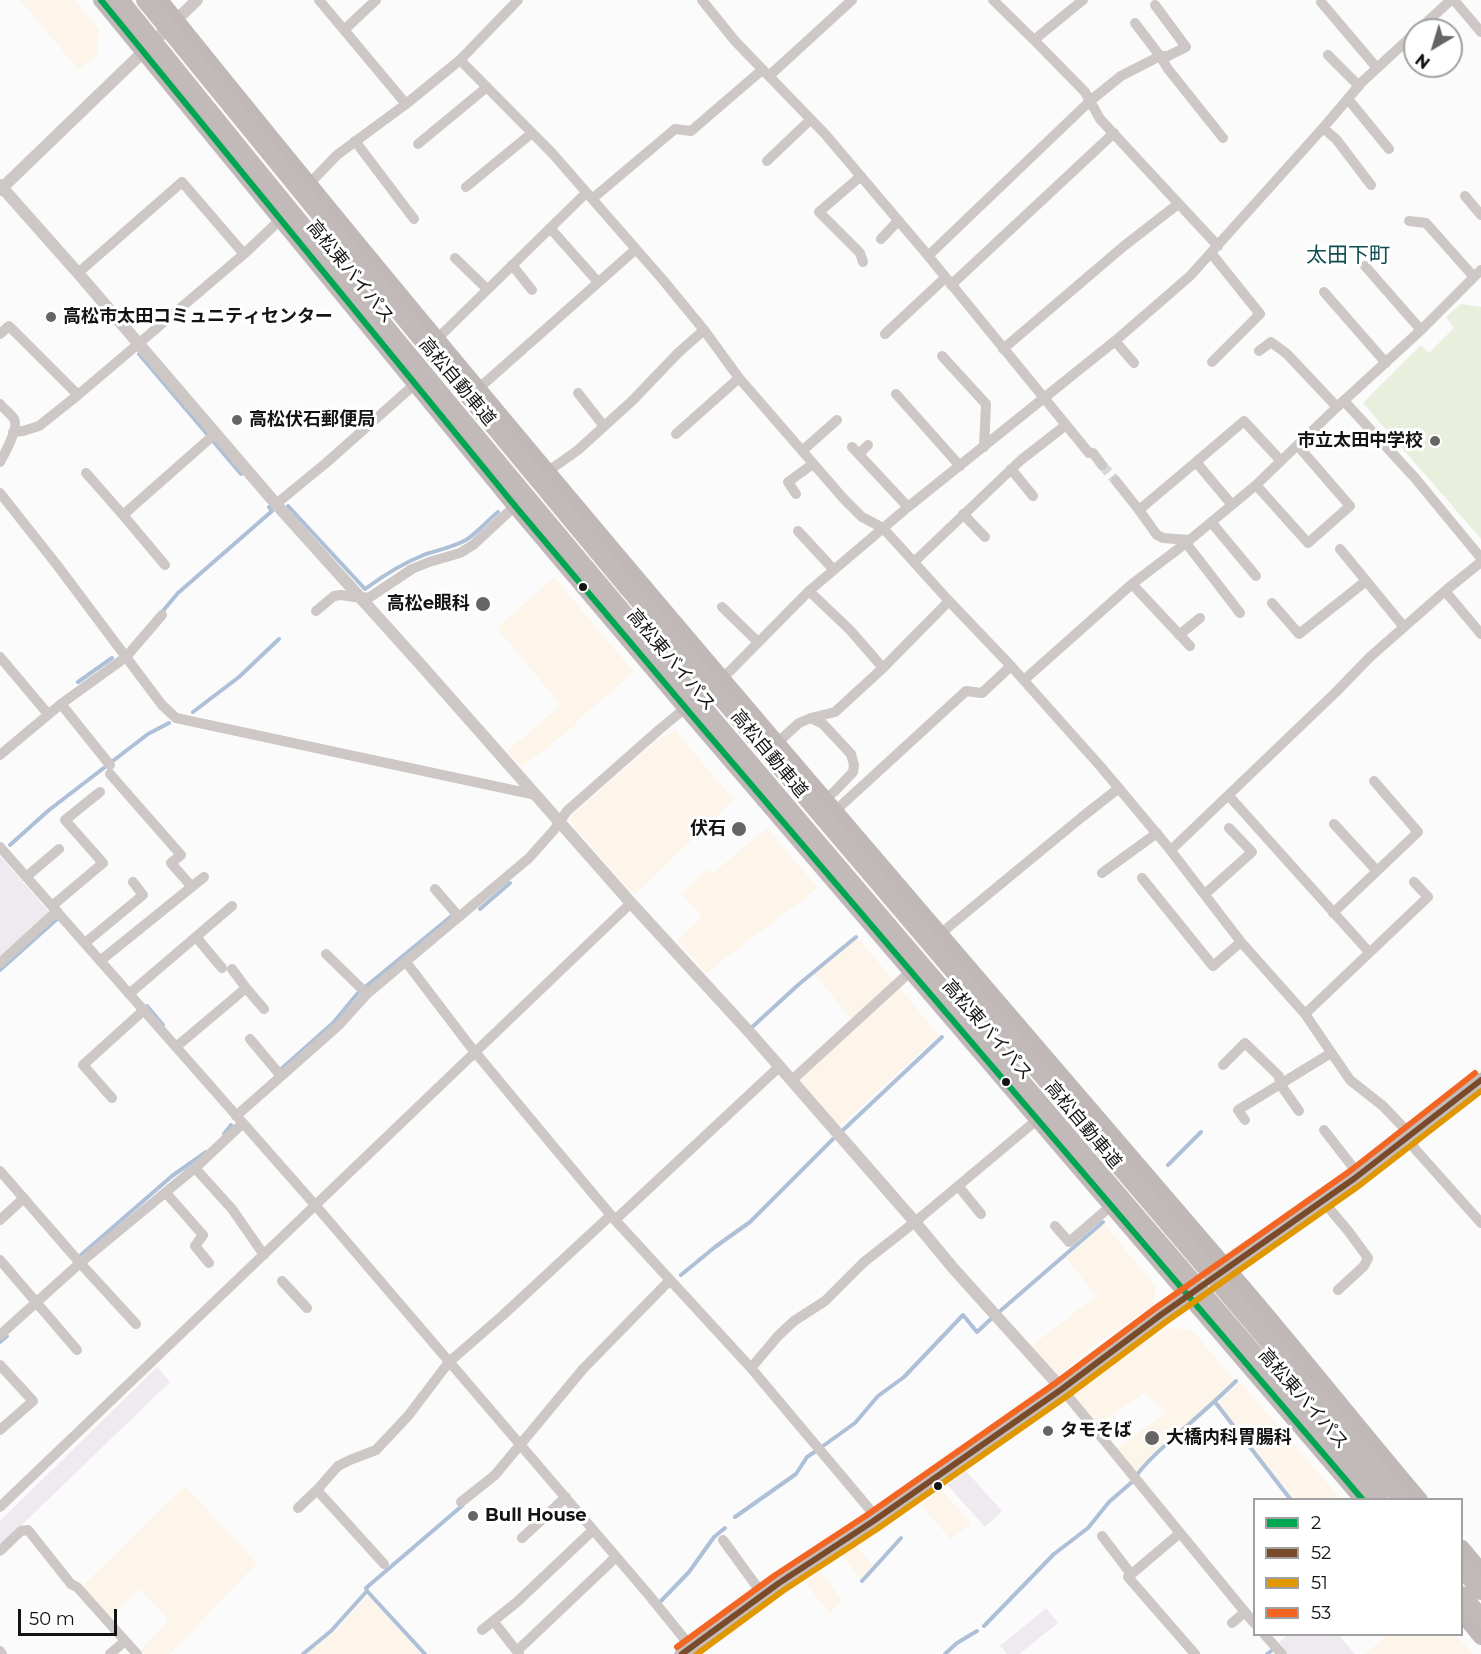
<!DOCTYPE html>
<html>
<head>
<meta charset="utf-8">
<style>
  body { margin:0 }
  #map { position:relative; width:1481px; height:1654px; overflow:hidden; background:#fcfbfc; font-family:Montserrat,sans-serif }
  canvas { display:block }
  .legend { position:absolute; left:1253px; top:1498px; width:210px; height:138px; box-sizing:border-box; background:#fff; border:2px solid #a1a1a1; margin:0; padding:8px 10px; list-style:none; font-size:18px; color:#151415 }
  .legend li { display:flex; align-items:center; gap:12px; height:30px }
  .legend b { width:30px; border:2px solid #a1a1a1 }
  .north { position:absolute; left:1403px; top:18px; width:60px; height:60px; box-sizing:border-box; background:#fff; border:2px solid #a1a1a1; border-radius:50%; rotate:218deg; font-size:16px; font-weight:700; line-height:24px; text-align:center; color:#151415 }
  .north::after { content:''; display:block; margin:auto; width:21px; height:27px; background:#666566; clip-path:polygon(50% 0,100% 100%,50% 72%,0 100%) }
  .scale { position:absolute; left:18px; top:1609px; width:99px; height:27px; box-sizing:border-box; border:3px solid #151415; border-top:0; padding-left:8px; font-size:18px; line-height:21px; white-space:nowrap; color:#151415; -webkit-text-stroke:4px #fff; paint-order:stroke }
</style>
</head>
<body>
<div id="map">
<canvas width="1481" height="1654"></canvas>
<ul class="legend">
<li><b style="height:8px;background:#00a651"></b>2</li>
<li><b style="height:8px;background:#7a4b2a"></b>52</li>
<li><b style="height:8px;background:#e09702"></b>51</li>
<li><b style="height:8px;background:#f26522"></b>53</li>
</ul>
<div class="north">N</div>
<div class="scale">50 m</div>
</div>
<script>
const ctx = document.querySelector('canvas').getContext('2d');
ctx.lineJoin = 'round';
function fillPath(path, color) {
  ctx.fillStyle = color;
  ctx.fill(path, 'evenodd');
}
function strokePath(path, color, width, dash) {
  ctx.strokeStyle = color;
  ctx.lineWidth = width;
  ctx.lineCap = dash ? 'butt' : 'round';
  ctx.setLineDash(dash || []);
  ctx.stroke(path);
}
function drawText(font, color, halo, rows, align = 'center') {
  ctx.font = font + ' Montserrat,"Noto Sans JP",sans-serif';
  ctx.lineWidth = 6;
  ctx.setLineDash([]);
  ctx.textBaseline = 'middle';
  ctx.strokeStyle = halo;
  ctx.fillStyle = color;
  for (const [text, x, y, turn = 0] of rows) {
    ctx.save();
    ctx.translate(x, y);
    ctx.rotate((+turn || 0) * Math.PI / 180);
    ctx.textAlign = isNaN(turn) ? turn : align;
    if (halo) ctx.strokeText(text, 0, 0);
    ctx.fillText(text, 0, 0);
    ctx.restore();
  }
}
const commercial = new Path2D(`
  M20,0h54l25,29 -2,26 -18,15z
  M554,577l80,95 -58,50 1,2 -55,43 -15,-16 54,-46 -64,-77z
  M675,730l59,70 -98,93 -5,-1 -59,-68v-9l89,-78 7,-2z
  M767,828l51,60 -112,85 -29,-33 25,-23 -21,-24 26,-24 5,5z
  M858,938l37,44 -43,38 -38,-46z
  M899,987l40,48 -101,93 -42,-47z
  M1104,1223l52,64 -3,18 -65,45 -30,26 -27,-30 65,-50 -30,-38z
  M1167,1327l26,4 42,49 -20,21 -31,26 -5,-2 -10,-8 -23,-25 -48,34 -26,-33z
  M1238,1383l5,2 98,114h-49l-3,-3 -71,-92z
  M185,1486l72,77 -87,91h-25l-4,-4 28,-30 -30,-32 -30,30 -29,-30z
  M941,1490l30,33 -20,17 -31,-36z
  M856,1545l18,23 -12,13 -20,-26z
  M821,1571l21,29 -12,14 -25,-32z
  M368,1595l53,59h-114l28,-23z
  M1387,1635h69l17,19h-108z`);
const built = new Path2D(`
  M0,856l50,57 -50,45z
  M157,1367l13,15 -170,164v-25z
  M966,1471l36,40 -17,16 -38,-42z
  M1046,1608l12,15 -39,31h-12l-7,-8z
  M1287,1635h52l16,19h-67l-9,-12z`);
const medical = new Path2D(`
  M1165,1413l14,12 5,2 -43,40 -5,7 -20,-25z`);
const green = new Path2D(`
  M1461,304l20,3v232l-118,-136 58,-58 8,8 25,-25 -8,-11z`);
const stream = new Path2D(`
  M139,354l102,120
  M288,506l77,83c19,-14 38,-26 61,-35 13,-4 27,-7 40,-14 11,-7 21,-19 32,-28
  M162,612l16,-19 94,-82 -3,-4
  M78,682l34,-24
  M193,712l46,-35 40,-38
  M10,845l39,-35 99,-76 21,-11
  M480,909l30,-26
  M0,970l57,-51 -3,-3
  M147,1006l16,19
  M750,1029l48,-44 58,-48
  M279,1071l54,-48 25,-30 96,-79
  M841,1132l101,-95
  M224,1134l7,-9
  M1168,1165l33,-33
  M81,1255l91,-79 34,-24
  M681,1275l34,-28 35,-25 83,-83
  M999,1312l104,-90
  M0,1342l7,-6
  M1215,1402l76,98
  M823,1446l32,-23 23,-27 26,-19 59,-62 14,17 15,-14
  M1137,1475c9,-13 21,-23 33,-34 22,-20 45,-39 66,-60
  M735,1517l61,-43 11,-17 9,-6
  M862,1581l39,-43
  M367,1591l58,63
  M659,1603l30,-31 25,-35 11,-9
  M984,1626l70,-72 34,-26 21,-26 23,-20
  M303,1654l28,-23 36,-40 -1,-3 97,-83
  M945,1654l12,-11 20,-12
  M1267,1654l4,-3`);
const minorTunnel = new Path2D(`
  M1102,465l14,16`);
const minor = new Path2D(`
  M319,0l87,104
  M702,0l33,41 90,93 100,118 164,201h4l9,12
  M993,0l43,42 49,50 15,27 118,127
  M1454,0l27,32
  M1321,2l56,66
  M1135,23l25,33h8l18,-9 -31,-42
  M344,30l32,-30
  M1418,30l33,-30
  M1034,40l49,-40
  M1328,55l31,31
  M460,60l92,93 111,127 41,50 35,48 104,120 19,19 21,11 66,73 62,65 90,101 67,80 73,95 64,72 45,66 33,26 22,23 10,20 66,74
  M769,76l83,-76
  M1348,99l41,50
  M1323,128l13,11 35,46
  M355,141l59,78
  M418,144l69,-57
  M767,161l43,-41
  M861,176l-42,36 41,41 3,9
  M309,184l28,-29 69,-51 54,-44 58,-60
  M466,187l66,-54
  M1465,196l16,19
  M592,199l83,-70 16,2 71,-61
  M1409,221l17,2 48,54
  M550,228l48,54
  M881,239l17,-18
  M1211,253l49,61 -48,48
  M928,256l162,-155 31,-25 39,-20 8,13 55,69
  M455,258l32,31
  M512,265l20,25
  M1365,266l56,64
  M78,273l104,-91 62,72
  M951,285l163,-152
  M1324,292l62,71
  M0,334l9,-8 69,69
  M885,334l60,-56
  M437,339l149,-146
  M1115,341l19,22
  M1003,349l121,-103 54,-42
  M1259,351l12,-9 16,12 50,53
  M942,356l44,48 -2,43
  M478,389l158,-140
  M578,393l25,32
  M896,394l64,72
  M1344,401l71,77 66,80
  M0,404c4,5 11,10 14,15 5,9 -9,34 -14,43
  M13,432l10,-1 16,-5 39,-31 166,-141 37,-35
  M676,434l63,-56
  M852,447l56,60
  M802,451l35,-31
  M859,454l9,-9
  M1011,469l22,27
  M547,472l31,-22 55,-50 45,-47 26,-23
  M86,473l37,42 93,-82
  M1116,481l23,29 18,25 6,3 26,2
  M1256,485l52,58 42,-37 -52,-60
  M0,493l57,72 105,140 14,13 360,77
  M796,494l-8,-12 25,-18
  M276,504l50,-41 89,-79
  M1232,505l-36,-43 48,-41 37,40
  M1139,510l57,-48
  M963,514l22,23
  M123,515l42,50
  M1211,522l45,54
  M798,531l36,39
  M1186,543l54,70
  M1340,549l64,78
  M914,562l107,-102 45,-35
  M1132,584l58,62
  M809,591l41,39 33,38
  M1445,591l36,43
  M1272,603l27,31 67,-53
  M722,607l36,35
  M316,611l18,-15 7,-1 20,3 9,-1 42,-28 17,-7 31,-9 13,-8 42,-39
  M1179,635l21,-17
  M0,657l48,57
  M1024,680l108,-96 54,-41 70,-58 81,-78 84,-77 60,-60
  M61,704l49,61
  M811,718l12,6 28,30 3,11 -1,7 -18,19 -11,9
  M776,744l23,-21 12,-5 24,-6 48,-44 66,-67
  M0,755l61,-51 65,-47 36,-42
  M110,774l71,81 -10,8 21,24
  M1229,796l140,156
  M834,812l132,-121 16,2 29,-27
  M1334,824l43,47
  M0,847l316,359 332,388 43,53
  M1171,850l165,-158 34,-35 75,-66 36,-29
  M1102,873l55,-40
  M26,877l33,-28
  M1142,878l71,88 28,-24
  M435,889l24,28
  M1205,894l47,-42 -23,-24
  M52,906l51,-43 -38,-43 35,-28
  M1333,913l85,-81 -44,-51
  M940,934l142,-117 37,-29
  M196,937l26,31
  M85,943l58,-48 -10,-13
  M326,954l41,40
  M100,961l104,-84
  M406,962l64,84 78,94 67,80 136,148 126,150
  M0,963l57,-52
  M232,969l14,19
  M129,994l103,-88
  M1305,1014l123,-117 -14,-15
  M250,1039l31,37
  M176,1047l70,-59 18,21
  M1223,1065l22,-22 34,33 1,8 19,27
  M792,1080l119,-109
  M112,1098l-29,-33 61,-55
  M236,1116l103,-91 28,-31 162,-136 25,-28 13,-19 93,-82 71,-59 78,-79 99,-84 207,-166 75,-65 133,-148 39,-46 53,-49
  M1245,1120l-7,-10 93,-57
  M1324,1130l35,45
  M195,1168l37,41 32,46
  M0,1171l80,92 56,61
  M959,1187l22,27
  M166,1193l37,42 -8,11 14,17
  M1323,1201l26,31 19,26 -4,8 -26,24
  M0,1220l24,-22
  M615,1220l165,-154
  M1055,1226l14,16 43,-37
  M0,1260l77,90
  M282,1281l25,27
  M0,1335l80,-72 115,-95 47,-44
  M0,1365l33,36 -33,29
  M751,1368l27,-32 16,-15 31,-20 39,-39 51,-40 123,-103
  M1062,1389l192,234
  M317,1490l67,74
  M461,1502l34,-27 88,-106 87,-89
  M0,1507l631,-604
  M298,1508l19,-18 21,-24 12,-6 26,-10 32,-34 41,-54 53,-46 109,-101
  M1180,1533l-52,44 67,77
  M1102,1536l29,38
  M522,1538l44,-41
  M723,1540l40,55
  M0,1551l21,-20 7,-1 43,54 6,3 60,67
  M1232,1623l13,-11
  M498,1627l21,27
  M482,1630l35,-28 76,-72
  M1264,1634l18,20
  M0,1651l2,3
  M517,1651l99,-94
  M110,1654l15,-13`);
const tertiary = new Path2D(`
  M0,185l78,88 198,231 145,161 210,238 121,132 163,187 38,46 109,121
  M0,190l197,-190`);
const secondary = new Path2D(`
  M1218,1275l137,-97 126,-98
  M682,1654l97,-71 93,-61 190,-133 100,-75 36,-25`);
const trunk = new Path2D(`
  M101,0l414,506 180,213 668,781
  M160,0c349,435 714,857 1077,1280 62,72 121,147 183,220
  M1462,1548l19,23
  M1462,1614l19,23`);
const motorway = new Path2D(`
  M1462,1568l19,23
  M1462,1595l19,23`);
const motorwayBridge = new Path2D(`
  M120,0c408,510 835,1004 1260,1500
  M145,0l274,336 208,251 776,913`);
const bus1 = new Path2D(`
  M101,0l414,506 180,213 668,781`);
const bus2 = new Path2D(`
  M682,1654l97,-71 93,-61 190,-133 100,-75 193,-136 126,-98`);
const bus3 = new Path2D(`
  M697,1654l87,-64 93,-61 190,-133 100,-75 193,-136 121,-94`);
const bus4 = new Path2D(`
  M677,1647l97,-71 93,-61 190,-133 100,-75 193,-136 125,-98`);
const markers = [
  [51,317,6,"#666566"],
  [237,420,6,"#666566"],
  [1435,441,6,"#666566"],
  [583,587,5,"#151415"],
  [483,604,8,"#666566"],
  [739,829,8,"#666566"],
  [1006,1082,5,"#151415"],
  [1048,1431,6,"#666566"],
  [1152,1438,8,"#666566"],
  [938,1486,5,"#151415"],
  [473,1516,6,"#666566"]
];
const streetNames = [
  ["高松東バイパス",350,272,51],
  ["高松自動車道",457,382,50],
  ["高松東バイパス",671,660,50],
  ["高松自動車道",769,754,50],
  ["高松東バイパス",987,1030,49],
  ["高松自動車道",1083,1125,50],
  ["高松東バイパス",1303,1399,49]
];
const poiNames = [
  ["高松市太田コミュニティセンター",63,317],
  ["高松伏石郵便局",249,420],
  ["市立太田中学校",1423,441,"right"],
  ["高松e眼科",470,604,"right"],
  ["伏石",726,829,"right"],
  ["タモそば",1060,1431],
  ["大橋内科胃腸科",1166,1438],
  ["Bull House",485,1516]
];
const quarterNames = [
  ["太田下町",1348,256]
];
fillPath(commercial, '#fdf4ea');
fillPath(built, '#efeaef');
fillPath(medical, '#fcf5ea');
fillPath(green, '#e9efdd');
strokePath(stream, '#adc0d8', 4);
strokePath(minorTunnel, '#d9d8d9', 10, [10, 5]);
strokePath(minor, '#cdc7c5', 10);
strokePath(tertiary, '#cdc7c5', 12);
strokePath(secondary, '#c4bcba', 15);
strokePath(trunk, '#bfb8b6', 16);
strokePath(motorway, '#c1bab8', 18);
strokePath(motorwayBridge, '#c1bab8', 18);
strokePath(bus1, '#00a651', 6);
strokePath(bus2, '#7a4b2a', 6);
strokePath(bus3, '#e09702', 6);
strokePath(bus4, '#f26522', 6);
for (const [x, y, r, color] of markers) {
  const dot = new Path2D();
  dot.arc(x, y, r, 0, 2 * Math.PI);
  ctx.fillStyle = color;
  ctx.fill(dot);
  strokePath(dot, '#fff', 2);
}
drawText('18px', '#151415', '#fff', streetNames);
drawText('bold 18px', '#151415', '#fff', poiNames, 'left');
drawText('21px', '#0d4c51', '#fff', quarterNames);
</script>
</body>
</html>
